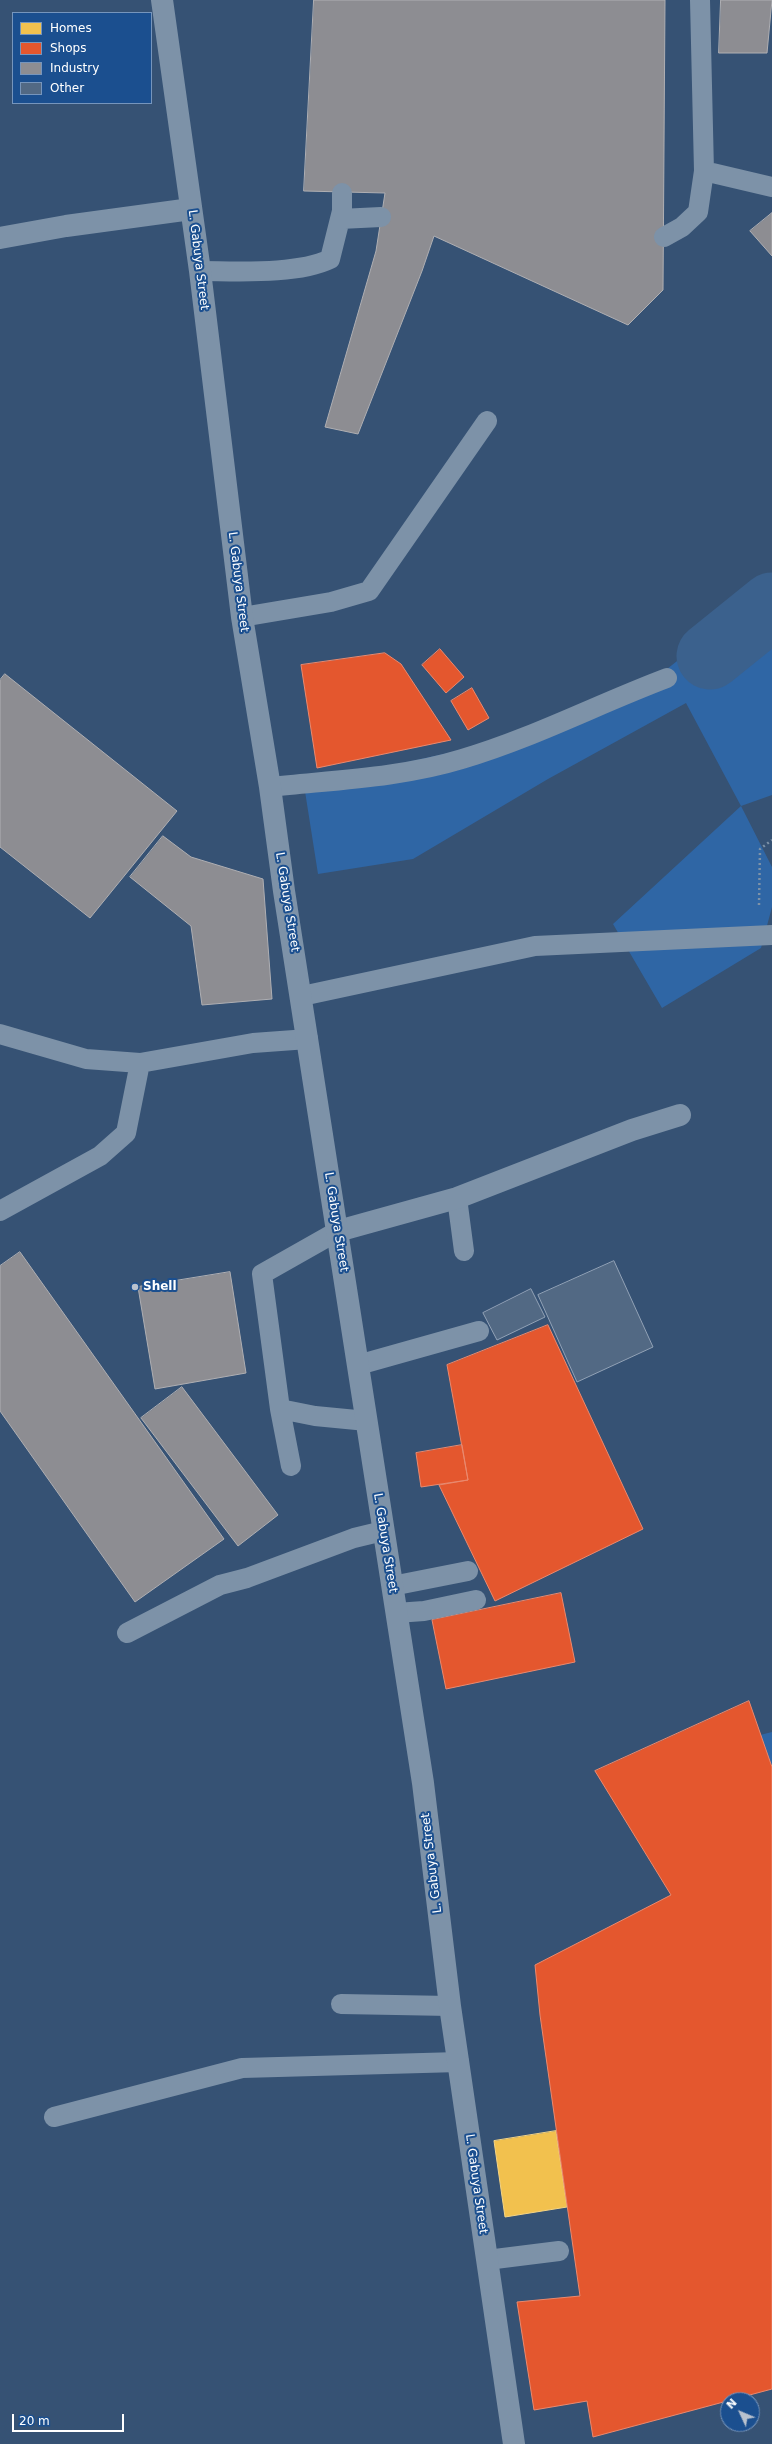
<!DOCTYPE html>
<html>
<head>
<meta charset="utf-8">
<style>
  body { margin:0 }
  #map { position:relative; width:772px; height:2444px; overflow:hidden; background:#365274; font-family:"DejaVu Sans",sans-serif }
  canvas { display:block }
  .legend { position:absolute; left:12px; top:12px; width:140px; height:92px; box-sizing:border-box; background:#1b4f8f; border:1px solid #7695bc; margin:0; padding:5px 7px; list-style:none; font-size:12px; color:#fff }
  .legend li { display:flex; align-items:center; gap:8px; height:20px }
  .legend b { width:20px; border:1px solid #7695bc }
  .north { position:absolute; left:720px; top:2392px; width:40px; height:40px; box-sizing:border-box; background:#1b4f8f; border:1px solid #7695bc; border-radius:50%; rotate:314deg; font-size:11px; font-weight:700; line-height:16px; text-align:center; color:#fff }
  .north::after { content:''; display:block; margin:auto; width:14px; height:18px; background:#b9c2ce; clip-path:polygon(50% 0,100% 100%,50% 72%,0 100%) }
  .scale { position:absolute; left:12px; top:2414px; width:112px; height:18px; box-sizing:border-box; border:2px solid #fff; border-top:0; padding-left:5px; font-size:12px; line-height:14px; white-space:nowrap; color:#fff; -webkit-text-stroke:3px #1b4f8f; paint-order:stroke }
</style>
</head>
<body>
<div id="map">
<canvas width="772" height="2444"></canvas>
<ul class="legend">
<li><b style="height:11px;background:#f2c14e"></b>Homes</li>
<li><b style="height:11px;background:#e4572e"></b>Shops</li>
<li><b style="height:11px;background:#8d8d92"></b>Industry</li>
<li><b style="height:11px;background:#526984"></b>Other</li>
</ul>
<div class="north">N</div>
<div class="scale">20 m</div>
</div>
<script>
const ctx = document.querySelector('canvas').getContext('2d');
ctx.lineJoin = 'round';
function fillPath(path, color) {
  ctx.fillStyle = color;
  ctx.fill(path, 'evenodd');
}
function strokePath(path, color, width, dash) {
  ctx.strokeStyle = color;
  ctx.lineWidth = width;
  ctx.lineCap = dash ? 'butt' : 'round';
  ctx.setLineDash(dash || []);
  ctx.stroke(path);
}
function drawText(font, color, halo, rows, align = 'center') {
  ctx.font = font + ' "DejaVu Sans",sans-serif';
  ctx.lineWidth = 4;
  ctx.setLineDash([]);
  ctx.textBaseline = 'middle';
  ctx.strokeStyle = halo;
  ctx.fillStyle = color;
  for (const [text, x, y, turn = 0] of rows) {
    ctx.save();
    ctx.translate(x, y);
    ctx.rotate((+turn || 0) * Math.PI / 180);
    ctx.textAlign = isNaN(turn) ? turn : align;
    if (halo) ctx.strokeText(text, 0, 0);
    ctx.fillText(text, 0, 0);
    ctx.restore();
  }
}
const green = new Path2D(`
  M772,586v209l-31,11 31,61v40l-11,41 -99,60 -49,-84 128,-118 -55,-103 -138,76 -135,80 -95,15 -14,-89 158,-35 103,-35 102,-46z
  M772,1732v35l-12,-32z`);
const homes = new Path2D(`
  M556,2131l11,76 -62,10 -11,-76z`);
const shops = new Path2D(`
  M440,649l24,28 -18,16 -24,-28z
  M385,653l16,11 50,76 -134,28 -16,-103z
  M472,688l17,30 -21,12 -17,-29z
  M548,1325l95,204 -148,72 -56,-116 29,-5 -21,-115z
  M462,1445l6,35 -47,7 -5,-34z
  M561,1593l14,69 -129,27 -14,-69z
  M749,1701l23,66v622l-179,48 -6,-36 -53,9 -17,-108 63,-6 -40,-281 -5,-50 136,-70 -76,-124z`);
const industry = new Path2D(`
  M314,0h351l-2,290 -35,35 -194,-89 -12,35 -64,163 -33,-7 51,-176 9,-58 -81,-2z
  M721,0h51l-5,53h-48z
  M772,213v43l-22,-25z
  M5,674l172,137 -87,107 -90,-71v-167z
  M163,836l28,21 72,22 9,120 -70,6 -11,-79 -61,-49z
  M20,1252l204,287 -89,63 -135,-191v-145z
  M230,1272l16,101 -91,16 -17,-102z
  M182,1387l96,128 -40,31 -97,-128z`);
const river = new Path2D(`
  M710,656l62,-50`);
const building = new Path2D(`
  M614,1261l39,86 -76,35 -39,-87z
  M531,1289l14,28 -48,23 -14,-27z`);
const path = new Path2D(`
  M759,905l1,-56 12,-9`);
const service = new Path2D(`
  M704,171l68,16
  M340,219l41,-2
  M664,237l18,-10 16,-15 6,-41 -4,-171
  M200,271c36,0 97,4 130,-12l12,-48v-18
  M242,617l89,-15 38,-11 118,-170
  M270,787c63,-7 130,-9 192,-28 71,-21 136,-55 205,-81
  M302,996l233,-50 237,-11
  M0,1034l86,25 54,4 113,-20 55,-4
  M457,1198l7,53
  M0,1211l100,-55 26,-23 14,-70
  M358,1365l121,-34
  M280,1409l35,7 52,5
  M291,1466l-11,-57 -18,-135 76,-43
  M392,1586l76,-15
  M396,1613l28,-2 52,-11
  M127,1633l93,-48 27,-7 107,-40 29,-7
  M341,2004l109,2
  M54,2117l188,-49 217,-6
  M487,2260l72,-9`);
const minor = new Path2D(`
  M0,238l66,-12 125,-17
  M338,1231l119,-33 175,-68 48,-15`);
const tertiary = new Path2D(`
  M162,0l38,271 42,346 28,170 14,104 139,892 27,223 64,438`);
const markers = [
  [135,1287,4,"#b9c2ce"]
];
const streetNames = [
  ["L. Gabuya Street",198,260,83],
  ["L. Gabuya Street",238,582,83],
  ["L. Gabuya Street",287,902,81],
  ["L. Gabuya Street",336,1222,81],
  ["L. Gabuya Street",385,1543,81],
  ["L. Gabuya Street",432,1863,-97],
  ["L. Gabuya Street",476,2184,82]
];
const poiNames = [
  ["Shell",143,1287]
];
fillPath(green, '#2f66a5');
fillPath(homes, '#f2c14e');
strokePath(homes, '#f6d483', 1);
fillPath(shops, '#e4572e');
strokePath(shops, '#ec896d', 1);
fillPath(industry, '#8d8d92');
strokePath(industry, '#afafb3', 1);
strokePath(river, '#3b618d', 67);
fillPath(building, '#526984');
strokePath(building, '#92a2b6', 1);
strokePath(path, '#7d92a8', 2.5, [2, 3]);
strokePath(service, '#7d92a8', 20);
strokePath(minor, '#7d92a8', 22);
strokePath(tertiary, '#7d92a8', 22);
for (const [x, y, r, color] of markers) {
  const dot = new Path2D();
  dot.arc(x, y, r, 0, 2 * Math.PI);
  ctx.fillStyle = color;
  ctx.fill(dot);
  strokePath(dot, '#1b4f8f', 1.5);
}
drawText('12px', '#fff', '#1b4f8f', streetNames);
drawText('bold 12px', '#fff', '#1b4f8f', poiNames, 'left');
</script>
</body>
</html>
